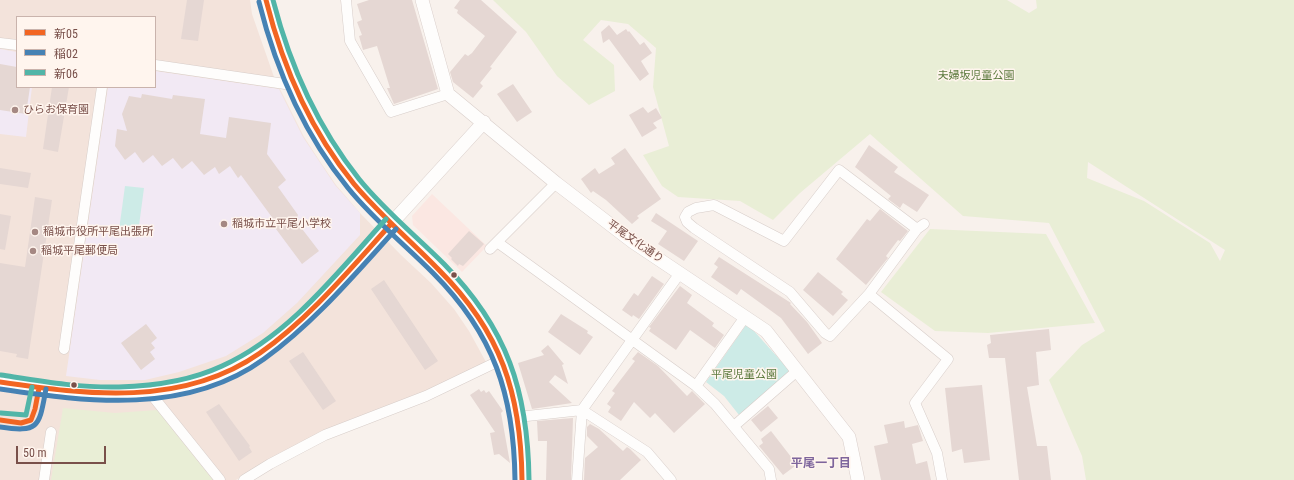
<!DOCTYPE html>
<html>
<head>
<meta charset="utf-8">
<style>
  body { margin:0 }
  #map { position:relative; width:1294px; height:480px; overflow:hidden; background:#f8f1ec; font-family:"Roboto Condensed","Noto Sans JP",sans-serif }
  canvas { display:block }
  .legend { position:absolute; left:16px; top:16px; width:140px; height:72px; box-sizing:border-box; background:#fff5ee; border:1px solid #c9b3ac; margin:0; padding:5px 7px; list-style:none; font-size:12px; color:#79504a }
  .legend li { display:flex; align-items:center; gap:8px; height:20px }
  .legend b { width:20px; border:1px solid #c9b3ac }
  .scale { position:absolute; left:16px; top:446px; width:90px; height:18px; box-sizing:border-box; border:2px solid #79504a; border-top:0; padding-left:5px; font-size:12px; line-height:14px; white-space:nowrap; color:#79504a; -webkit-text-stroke:3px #fff5ee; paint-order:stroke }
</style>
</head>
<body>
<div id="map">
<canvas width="1294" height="480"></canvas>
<ul class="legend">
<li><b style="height:5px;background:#f26522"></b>新05</li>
<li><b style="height:5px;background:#4682b4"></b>稲02</li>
<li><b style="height:5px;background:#51b5a8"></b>新06</li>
</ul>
<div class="scale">50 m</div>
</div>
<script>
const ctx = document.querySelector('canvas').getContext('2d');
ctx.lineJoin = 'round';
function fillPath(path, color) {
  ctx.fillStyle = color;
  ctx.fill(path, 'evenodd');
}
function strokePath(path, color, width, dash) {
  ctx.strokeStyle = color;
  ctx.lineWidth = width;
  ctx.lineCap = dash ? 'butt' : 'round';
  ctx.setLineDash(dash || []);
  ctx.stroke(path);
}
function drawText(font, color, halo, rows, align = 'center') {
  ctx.font = font + ' "Roboto Condensed","Noto Sans JP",sans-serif';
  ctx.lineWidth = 3;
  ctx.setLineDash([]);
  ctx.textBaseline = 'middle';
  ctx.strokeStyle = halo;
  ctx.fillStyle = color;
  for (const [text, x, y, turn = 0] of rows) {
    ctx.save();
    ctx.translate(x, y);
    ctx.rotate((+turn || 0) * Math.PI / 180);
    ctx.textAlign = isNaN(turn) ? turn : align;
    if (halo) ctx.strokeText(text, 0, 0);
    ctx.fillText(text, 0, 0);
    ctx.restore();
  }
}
const residential = new Path2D(`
  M0,0h250l2,14 22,63 30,60 17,26 15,22 24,28 41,42 30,28 23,26 15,22 17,31 -68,33 -150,65 -32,20h-236zM17,17h138v70h-138z`);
const commercial = new Path2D(`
  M432,194l55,52 -25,26 -49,-47 -1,-9z`);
const education = new Path2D(`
  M0,49l17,3v35h15l-6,50 -26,-3z
  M155,71l124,18 24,48 32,48 25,28v22l-63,68 -34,30 -37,23 -47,16 -34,8h-45l-34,-4 42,-289h47z`);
const green = new Path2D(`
  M493,0h514l22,13 8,-5 -1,-8h258v480h-208l-4,-24 -33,-76 33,-35 23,-14 -56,-108 -86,-7 -93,-82 -70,59 -27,27 -33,-19 -62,-4 -16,-11 -19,-31 26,-9 -16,-59 3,-39 -28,-24 -27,-4 -18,20 31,25 1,26 -26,14 -32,-29 -31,-44zM1088,162l137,88 -5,11 -10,-18 -66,-42 -57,-23z
  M930,229l116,5 49,89 -107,10 -53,-2 -54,-39z
  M63,408l52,5 42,-3 56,70h-162z`);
const water = new Path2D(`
  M125,186l19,2 -6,45 -19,-3z
  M746,325l8,6 36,40 -51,44 -15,-19 -18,-14z`);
const building = new Path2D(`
  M187,0h17l-6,41 -17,-2z
  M369,0h43l26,89 -44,15 -7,-16h3l-13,-42 -14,4 -4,-14 3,-1 -5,-13 5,-2 -5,-16z
  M460,0h21l36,32 -27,35 2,1 -12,15 3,3 -10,12 -20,-16 -3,-10 15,-18 3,2 4,-3 13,-17 -28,-23 1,-3 -4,-2z
  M609,25l8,10 9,-6 2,3 1,-1 11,14 4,-3 8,11 -11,8 8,13 -9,7 -31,-42 -6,4 -2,-11z
  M0,64l17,3v20h13l-4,27 -26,-4z
  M513,84l19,28 -15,10 -20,-28z
  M52,87h17l-11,65 -15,-3z
  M142,94l30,5 1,-4 32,4 -5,35 26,4 3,-21 42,6 -4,31 19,26 -8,7 20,28 -2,6 23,30 -17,13 -29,-39 1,-5 -33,-45 -3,3 -8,-12 -11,8 -4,-7 -11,8 -12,-14 -10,8 -9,-11 -11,8 -9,-11 -10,8 -8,-11 -10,8 -10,-14 2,-17 10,2 -5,-17 7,-18 12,2z
  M643,107l5,6 8,-5 6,10 -9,5 4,5 -15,9 -13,-22z
  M869,145l29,22 -4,5 35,23 -12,17 -14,-9 -3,5 -12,-9 3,-3 -36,-29z
  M625,148l36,51 -24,17 2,2 -7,6 -26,-24 -13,-9 -2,2 -10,-14 14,-11 4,6 16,-10 -4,-6z
  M0,168l31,5 -3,15 -28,-4z
  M35,197l17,3 -24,159 -12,-2 1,-3 -17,-3v-88l25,4z
  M880,209l28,22 -8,10 -2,-1 -12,16 2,2 -22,27 -30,-26 31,-40 3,2z
  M656,213l42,28 -14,20 -26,-17 9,-13 -16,-10z
  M0,214l11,2 -6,34 -5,-1z
  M469,231l15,13 -21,22 -4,-2 -1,2 -7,-7 1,-1 -4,-4z
  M719,257l72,46 -1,1 17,18 15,21 -14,11 -27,-36 -40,-29 -4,6 -26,-18 7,-10 -4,-3z
  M818,272l25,20 -2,2 7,6 -15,16 -30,-26z
  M652,276l12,8 -25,35 -6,-4 -1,2 -10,-7 12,-17 4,3z
  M384,280l54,81 -13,9 -54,-81z
  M680,286l12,9 -5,8 27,20 -2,3 12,9 -9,13 -25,-18 -14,20 -27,-19 2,-3 -2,-1z
  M561,314l27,17 -1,2 6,4 -13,18 -32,-23z
  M146,324l11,14 -6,5 4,5 -5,4 5,7 -14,11 -20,-27z
  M1049,329l2,21 -15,2 3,33 -12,2 10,59h10l4,34h-32l-14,-122h-16l-2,-13 4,-2 -1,-8z
  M548,345l16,19 -2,1 6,19 -13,-9 -6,7 23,21 -40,6 -14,-46 26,-8 -3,-4z
  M303,352l33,49 -13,9 -34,-49z
  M638,352l20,14 29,30 5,-5 13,13 -31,29 -19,-20 -5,5 -16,-16 -13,19 -13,-9 3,-5 -4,-3 8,-11 -3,-2 23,-30 -3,-2z
  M982,385l8,75 -26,3 -2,-14 -10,3 -7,-64z
  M479,389l2,3 3,-2 2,3 3,-2 14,20 -2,2 9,50 -11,-9 -5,1 -4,-22 5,-1 -25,-37z
  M219,404l31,42 -1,1 3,5 -13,9 -33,-49z
  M768,406l10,12 -17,14 -10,-12z
  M573,418l-2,62h-25l1,-39h-9l-1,-20z
  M904,421l1,7 13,-3 5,16 -11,3 4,20 11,-3 4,19h-50l-7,-34 14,-3 -4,-18z
  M590,424l9,5 24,22 4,-4 3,2 11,11 -21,20h-36l1,-22 13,-11 -11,-11v-9z
  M771,431l24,31 -2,2 2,2 -12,9 -24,-29 4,-3 -2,-4z`);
const street = new Path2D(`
  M346,0l4,41 41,71 57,-18
  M0,43l17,2
  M155,65l137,20
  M917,229l-78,-59 -55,71 -70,-36 -18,3 -8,4 -3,5 2,5 7,6 96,64 35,41 5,3 39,-42 48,-65 7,-5
  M497,242l199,144 19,18 54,65 2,11
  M490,249l66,-66
  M869,294l79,65 -33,44 22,50 5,27
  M64,349l38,-262
  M696,386l49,-69
  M151,394l69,86
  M518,417l64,-7 65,42 24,28
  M734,426l63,-55
  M44,480l7,-48
  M244,480l26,-16 55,-29 101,-39 75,-36
  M577,480l5,-70 98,-137`);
const secondary = new Path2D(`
  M266,0c15,68 43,130 88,184 34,42 78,73 112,115 42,50 57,117 56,181
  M422,0l26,94 108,89 77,59 133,89 83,106 9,43
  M0,382l97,12h54l58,-14 24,-11 37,-24 44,-37 170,-186`);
const bus1 = new Path2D(`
  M266,0c17,68 44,130 88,184 26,31 57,57 85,86 62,62 82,123 83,210
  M0,382c87,13 183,25 260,-29 50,-35 90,-84 131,-129
  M0,420l21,3 10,-3 4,-11 4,-21`);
const bus2 = new Path2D(`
  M259,2c17,68 44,131 89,186 25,31 57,57 85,85 61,61 81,122 82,207
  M0,389c88,13 187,26 264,-30 51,-37 91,-85 132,-130
  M0,427c40,6 39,-1 46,-38`);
const bus3 = new Path2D(`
  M273,0c17,66 43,125 86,179 25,31 57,57 85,85 63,64 84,127 85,216
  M1,375c39,6 78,13 118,12 35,-1 71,-6 103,-21 67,-30 116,-94 164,-147
  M1,413l25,2 6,-28`);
const markers = [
  [15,110,4,"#a58883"],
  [224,224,4,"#a58883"],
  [35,232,4,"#a58883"],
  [33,251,4,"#a58883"],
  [454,275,3.5,"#79504a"],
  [74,385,3.5,"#79504a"]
];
const parkNames = [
  ["夫婦坂児童公園",976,76],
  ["平尾児童公園",744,375]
];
const poiNames = [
  ["ひらお保育園",23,110],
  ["稲城市立平尾小学校",232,224],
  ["稲城市役所平尾出張所",43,232],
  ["稲城平尾郵便局",41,251]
];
const streetNames = [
  ["平尾文化通り",635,242,35]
];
const neighbourhoodNames = [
  ["平尾一丁目",821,464]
];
fillPath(residential, '#f3e3db');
fillPath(commercial, '#fbe7e2');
fillPath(education, '#f2e9f4');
fillPath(green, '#e9eed6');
fillPath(water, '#cdebe7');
fillPath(building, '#e5d7d3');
strokePath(street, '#d7cdc9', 11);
strokePath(secondary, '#d9ceca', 14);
strokePath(street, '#fefdfc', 10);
strokePath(secondary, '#fefdfc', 13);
strokePath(bus1, '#f26522', 5);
strokePath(bus2, '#4682b4', 5);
strokePath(bus3, '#51b5a8', 5);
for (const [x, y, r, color] of markers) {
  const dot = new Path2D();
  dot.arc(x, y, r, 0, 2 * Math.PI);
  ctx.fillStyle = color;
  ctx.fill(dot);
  strokePath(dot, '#fff5ee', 1.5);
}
drawText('11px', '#5c7a3e', '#fff5ee', parkNames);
drawText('11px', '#79504a', '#fff5ee', poiNames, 'left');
drawText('11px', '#79504a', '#fff5ee', streetNames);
drawText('bold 12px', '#7e659c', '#fff5ee', neighbourhoodNames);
</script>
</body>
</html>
